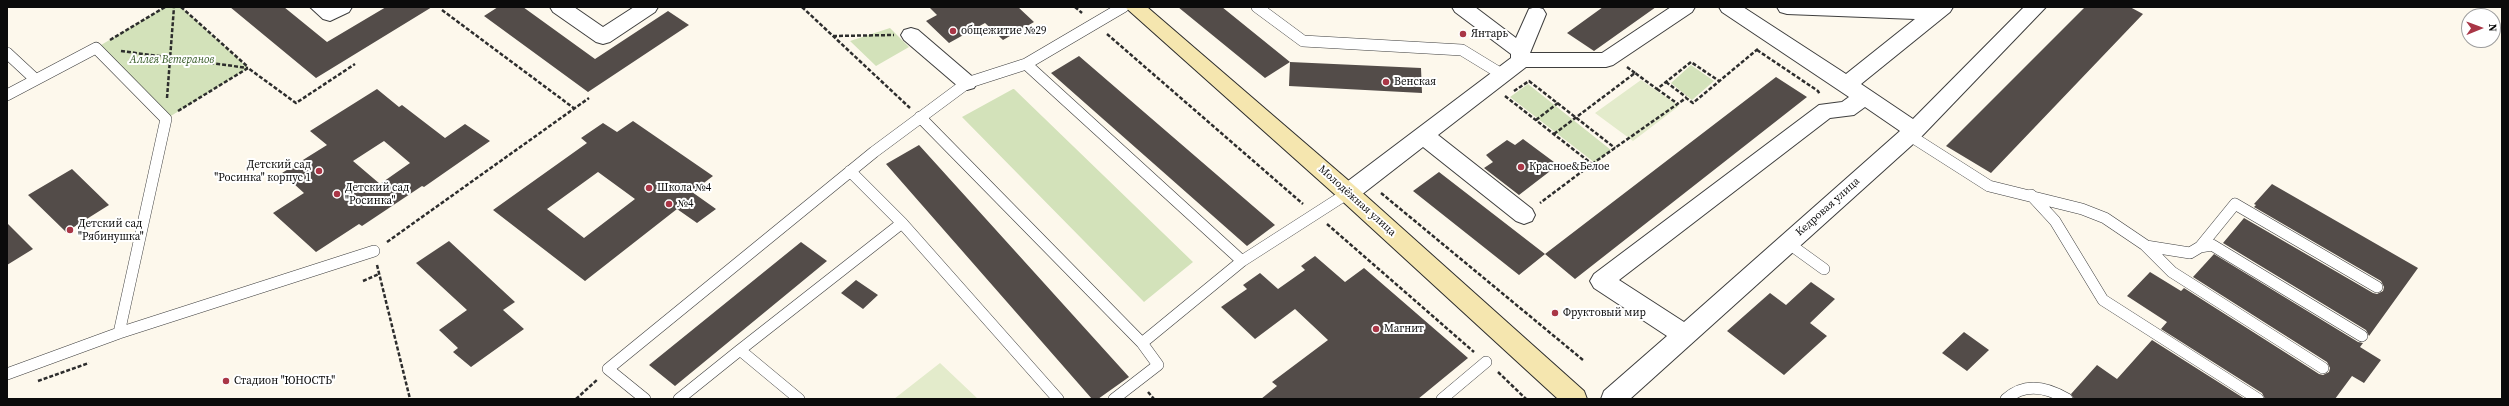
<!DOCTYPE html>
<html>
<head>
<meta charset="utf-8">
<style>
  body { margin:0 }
  #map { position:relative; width:2509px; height:406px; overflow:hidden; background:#fdf8ec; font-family:"Source Serif 4",serif }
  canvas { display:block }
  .frame { position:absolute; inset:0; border:8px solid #0b0b0b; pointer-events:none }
  .north { position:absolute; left:2461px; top:8px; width:40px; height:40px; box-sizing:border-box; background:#fff; border:1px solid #9d9d9d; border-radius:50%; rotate:89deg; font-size:11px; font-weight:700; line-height:16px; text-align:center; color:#0b0b0b }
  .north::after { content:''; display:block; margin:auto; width:14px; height:18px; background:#a93646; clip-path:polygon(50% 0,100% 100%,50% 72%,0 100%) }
</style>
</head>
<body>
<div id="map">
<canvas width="2509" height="406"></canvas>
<div class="frame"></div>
<div class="north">N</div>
</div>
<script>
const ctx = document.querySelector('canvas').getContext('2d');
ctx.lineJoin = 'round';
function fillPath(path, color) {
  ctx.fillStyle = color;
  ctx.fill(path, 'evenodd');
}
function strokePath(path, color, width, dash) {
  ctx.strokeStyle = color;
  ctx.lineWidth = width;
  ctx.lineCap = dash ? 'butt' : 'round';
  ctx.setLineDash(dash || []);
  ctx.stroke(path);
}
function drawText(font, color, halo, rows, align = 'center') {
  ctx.font = font + ' "Source Serif 4",serif';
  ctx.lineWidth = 4;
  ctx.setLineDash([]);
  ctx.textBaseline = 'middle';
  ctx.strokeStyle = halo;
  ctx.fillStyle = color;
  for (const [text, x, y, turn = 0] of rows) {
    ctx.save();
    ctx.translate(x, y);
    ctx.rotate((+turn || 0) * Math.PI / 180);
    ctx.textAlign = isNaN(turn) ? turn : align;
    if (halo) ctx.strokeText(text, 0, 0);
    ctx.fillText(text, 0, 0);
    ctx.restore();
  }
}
const green = new Path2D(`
  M165,7h16l67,61 -82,51 -70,-71z
  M890,28l19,19 -33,19 -26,-25z
  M1691,65l23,16 -22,19 -21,-17z
  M1528,84l83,66 -16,13 -85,-66z
  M1013,89h1l179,173 -49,40 -182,-185z`);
const pitch = new Path2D(`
  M1641,80l38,26 -46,35 -38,-28z
  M940,363l38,36h-84z`);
const building = new Path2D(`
  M230,7h54l43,35 59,-35h46l-116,71z
  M498,7h25l72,52 73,-48 21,14 -101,67 -104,-76z
  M929,7h89l16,15 -31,18 -18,-17 -36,20 -23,-22 11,-6z
  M1178,7h44l68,55 -25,16z
  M1603,7h53l-62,44 -27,-18z
  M2085,7h45l13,7 -152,159 -45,-27z
  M1079,56l196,169 -28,21 -196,-173z
  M1290,62l131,6 1,25 -133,-7z
  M1776,77l31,20 -232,182 -30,-25z
  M377,89l22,18 3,-2 43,33 20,-14 25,17 -66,46 -2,-1 -60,40 -3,-2 -43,28 -43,-39 31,-20 -22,-20 45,-28 -17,-14zM384,141l26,22 -30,21 -27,-23z
  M633,121l80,55 -21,16 24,17 -19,14 -20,-14 -92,72 -92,-71 94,-67 -6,-5 22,-15 14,9zM598,172l37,27 -51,39 -37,-29z
  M1523,139l35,26 -39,30 -35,-27 9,-6 -7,-7 21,-15 8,5z
  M919,145l210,232 -31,22h-6l-206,-235z
  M72,169l37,36 -43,27 -38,-37z
  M1439,172l106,82 -26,21 -106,-84z
  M2272,184l146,84 -49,68 -3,-6 -143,-87 21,-25 129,75 4,1 6,-3 1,-4 -3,-6 -127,-74 2,-2 -2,-1z
  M7,223l26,26 -26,16z
  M449,241l66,61 -12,8 21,19 -53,38 -18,-15 5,-4 -19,-18 28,-20 -51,-47z
  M801,242l26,19 -152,125 -26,-21z
  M2214,254l144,88 5,1 -3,4 21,13 -17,23 -12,-7 -17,23h-70l-3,-6 -101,-64 6,-7 -40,-26 23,-24 31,19 3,-3 135,86 4,1 6,-3 1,-4 -3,-6 -134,-85z
  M1315,256l30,26 19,-14 104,90 -50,41h-157l16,-13 -5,-4 56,-42 -33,-31 -40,30 -34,-32 26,-18 -4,-4 17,-12 18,16 27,-19 -4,-4z
  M856,280l22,15 -15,14 -22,-16z
  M1811,282l24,17 -25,24 17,13 -43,39 -57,-44 43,-38 16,12z
  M1964,332l25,18 -22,21 -25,-18z
  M2152,340l93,59h-171l-3,-5 26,-29 20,14z`);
const path = new Path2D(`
  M181,7l67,60
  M802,7l108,101
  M1075,7l7,6
  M442,10l133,99
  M1107,34l196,170
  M833,36l61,-1
  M110,40l55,-33
  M1757,50l61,41 2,4
  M121,51l127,17
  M1627,67l8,6
  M1666,82l20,15
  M1657,89l21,15
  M1514,91l15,-10 86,67
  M1505,96l87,68 -52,39
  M167,98l7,-91
  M178,111l70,-43 48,35 59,-39
  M1536,120l22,-17
  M1554,134l81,-61 22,16 34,-27 28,19
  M1592,164l94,-66 7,5 66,-55
  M1381,193l202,167
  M1327,224l147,128
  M387,242l202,-144
  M377,265l33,134
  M363,281l16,-7
  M1498,372l28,27
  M38,381l51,-18
  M1148,392l6,7
  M576,399l22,-20`);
const lane = new Path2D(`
  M1257,7l46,34 159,9 41,25
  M7,53l28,26
  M7,95l89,-47 70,71 -47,214
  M920,117l222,226 100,-82 -216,-197
  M1909,135l80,51 93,23 23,9 40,27 27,27 151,96
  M2031,195l24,26 48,79 155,99
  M902,223l156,176
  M1788,243l36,26
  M2146,246l44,7 10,-6 12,-2 150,91
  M2200,247l35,-43 142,83
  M1242,261l106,-68
  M7,374l112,-41 255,-82
  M645,399l-37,-30 266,-217 93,-69 59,-19 97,-57
  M679,399l61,-49
  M799,399l-59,-49 162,-127 -52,-52
  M1114,399l44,-34 -16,-22
  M1442,399l44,-37
  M2006,399c19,-17 41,-12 61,0`);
const street = new Path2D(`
  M310,7h42l-3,5 -19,9 -7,-2z
  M550,7h24l29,20 31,-20h24l-3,5 -45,30 -7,2 -7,-2 -43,-30z
  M1452,7h23l41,31 13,-29 7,-2 7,2 3,5 -16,39h72l69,-46h24l-3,5 -79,53 -7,2h-80l-88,68 94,74 3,6 -3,6 -8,3 -8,-3 -93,-74 -67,52 -8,2 -8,-2 -3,-6 3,-6 171,-129v-4l-56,-42z
  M1719,7h24l103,67 69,-55 -128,-5 -7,-2 -3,-5h176l-3,5 -89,72 52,35 111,-112h22l-124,129 -292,263h-29l3,-8 63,-55 -73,-48 -4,-7 4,-7 225,-169 23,-3 7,-5 -127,-85zM1865,107l35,24 -216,191 -65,-42 211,-162 24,-3z
  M911,28l7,2 56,48 3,5 -3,5 -7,2 -7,-2 -56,-48 -3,-5 3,-5z`);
const secondary = new Path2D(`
  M1125,7h22l209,180 228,204 3,8h-29l-218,-200z`);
const markers = [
  [953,31,4,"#a93646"],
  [1463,34,4,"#a93646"],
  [1386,82,4,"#a93646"],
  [1521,167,4,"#a93646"],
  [319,171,4,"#a93646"],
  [649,188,4,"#a93646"],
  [337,194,4,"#a93646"],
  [669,204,4,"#a93646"],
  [70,230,4,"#a93646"],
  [1555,313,4,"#a93646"],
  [1376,329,4,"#a93646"],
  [226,381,4,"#a93646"]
];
const poiNames = [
  ["общежитие №29",961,31],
  ["Янтарь",1471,34],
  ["Венская",1394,82],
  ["Детский сад",311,165,"right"],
  ["\"Росинка\" корпус 1",311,178,"right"],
  ["Красное&Белое",1529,167],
  ["Детский сад",345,188],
  ["\"Росинка\"",345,201],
  ["Школа №4",657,188],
  ["№4",677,204],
  ["Детский сад",78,224],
  ["\"Рябинушка\"",78,237],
  ["Фруктовый мир",1563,313],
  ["Магнит",1384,329],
  ["Стадион \"ЮНОСТЬ\"",234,381]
];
const parkNames = [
  ["Аллея Ветеранов",172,60]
];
const streetNames = [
  ["Молодёжная улица",1357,201,42],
  ["Кедровая улица",1828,207,-42]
];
fillPath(green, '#d3e2ba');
fillPath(pitch, '#e3ebcb');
fillPath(building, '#534c49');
strokePath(lane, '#3e3e3e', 12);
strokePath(street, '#3e3e3e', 2);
strokePath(secondary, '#2d2d2d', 2);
strokePath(path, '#2d2d2d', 2.5, [4, 2]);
strokePath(lane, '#fff', 11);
fillPath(street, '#fff');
fillPath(secondary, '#f5e6af');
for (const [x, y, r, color] of markers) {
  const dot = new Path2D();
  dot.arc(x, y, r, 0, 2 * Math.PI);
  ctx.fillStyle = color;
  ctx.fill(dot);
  strokePath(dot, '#fff', 1.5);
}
drawText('11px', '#0b0b0b', '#fff', poiNames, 'left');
drawText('italic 11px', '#355a25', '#fff', parkNames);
drawText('11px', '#0b0b0b', '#fff', streetNames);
</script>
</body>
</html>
